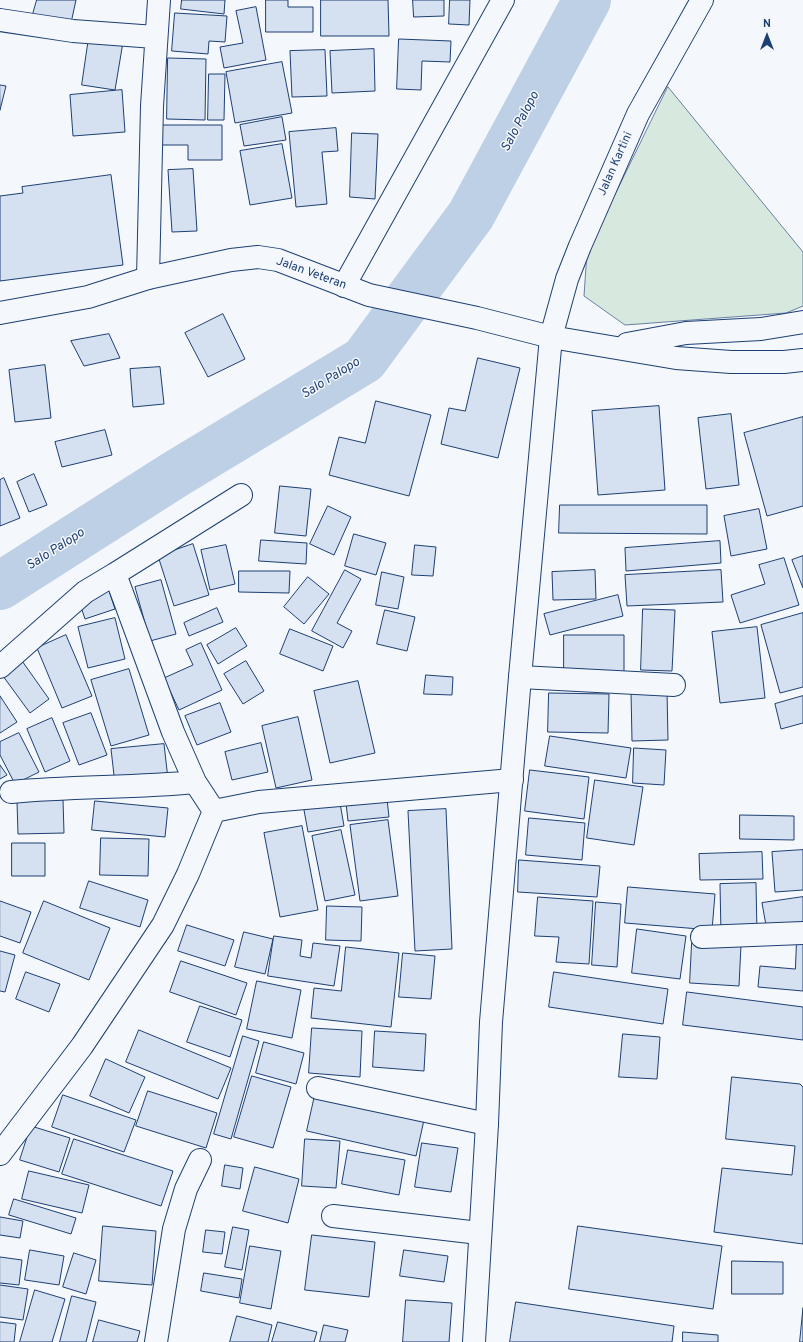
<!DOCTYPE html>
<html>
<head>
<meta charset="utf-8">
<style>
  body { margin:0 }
  #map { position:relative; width:803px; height:1342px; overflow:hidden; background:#f4f7fb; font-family:Overpass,sans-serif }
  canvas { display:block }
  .north { position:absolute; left:747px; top:16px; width:40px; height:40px; -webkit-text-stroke:3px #f4f7fb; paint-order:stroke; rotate:0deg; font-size:11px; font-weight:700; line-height:16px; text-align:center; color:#1d3f73 }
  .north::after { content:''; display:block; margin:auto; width:14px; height:18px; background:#1d3f73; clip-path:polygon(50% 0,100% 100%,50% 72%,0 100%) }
</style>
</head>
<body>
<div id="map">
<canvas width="803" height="1342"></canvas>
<div class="north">N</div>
</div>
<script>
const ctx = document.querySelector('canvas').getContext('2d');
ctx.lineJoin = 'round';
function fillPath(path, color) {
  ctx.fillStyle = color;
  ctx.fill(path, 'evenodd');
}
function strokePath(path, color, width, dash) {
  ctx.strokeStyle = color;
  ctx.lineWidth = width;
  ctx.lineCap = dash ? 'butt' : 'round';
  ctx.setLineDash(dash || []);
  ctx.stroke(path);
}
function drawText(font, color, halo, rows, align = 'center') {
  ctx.font = font + ' Overpass,sans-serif';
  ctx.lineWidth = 3;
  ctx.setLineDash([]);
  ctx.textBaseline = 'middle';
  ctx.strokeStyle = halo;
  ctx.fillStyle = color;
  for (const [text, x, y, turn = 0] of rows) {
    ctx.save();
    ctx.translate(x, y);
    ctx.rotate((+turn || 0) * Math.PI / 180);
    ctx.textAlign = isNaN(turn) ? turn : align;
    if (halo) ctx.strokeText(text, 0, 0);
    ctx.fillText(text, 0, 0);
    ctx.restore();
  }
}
const green = new Path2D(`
  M668,87l135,165v54l-17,7 -161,12 -41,-29 3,-44z`);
const river = new Path2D(`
  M0,586l174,-111 190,-115 107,-145 116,-215`);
const building = new Path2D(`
  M37,0h39l-5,23 -38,-9z
  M182,0h43l-1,14 -43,-5z
  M266,0h22v7h25v25h-47z
  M321,0h67l1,36h-68z
  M413,0h31v16l-30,1z
  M450,0h20l-1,25 -20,-1z
  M256,7l10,53 -42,8 -4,-21 23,-4 -7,-32z
  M175,13l52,3 -2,26 -16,-1 -1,13 -36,-3z
  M89,37l34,5 -8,48 -33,-5z
  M399,39l52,2 -1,21 -28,-1 -1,29 -24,-1z
  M374,49l1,42 -43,2 -2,-42z
  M325,50l2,46 -35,1 -2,-46z
  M168,58l38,1 -1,61 -38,-1z
  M282,62l10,51 -57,10 -9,-51z
  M209,74h16l-1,46h-16z
  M0,85l6,1 -6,24z
  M122,90l3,42 -52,4 -3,-41z
  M282,117l4,23 -42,6 -4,-21z
  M162,125h60v35h-34v-15h-26z
  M336,128l2,23 -16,1 5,52 -31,3 -7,-75z
  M352,133l26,1 -3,65 -25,-2z
  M282,144l10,54 -42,7 -10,-54z
  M193,169l4,62 -25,1 -4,-62z
  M111,175l12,90 -123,16v-85l23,-3 -1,-6z
  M223,314l22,45 -37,18 -23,-44z
  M109,334l11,24 -36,8 -13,-25z
  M478,358l42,10 -22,90 -57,-14 8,-36 16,3z
  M45,365l6,53 -36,4 -6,-52z
  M160,367l4,37 -31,3 -3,-38z
  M376,401l55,14 -22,81 -80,-21 10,-38 26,6z
  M659,406l6,84 -67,5 -6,-84z
  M731,414l8,71 -33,4 -8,-71z
  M803,417v89l-36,10 -23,-83z
  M105,430l7,25 -50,12 -7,-25z
  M34,474l13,31 -18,7 -12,-30z
  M4,478l16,40 -20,8v-46z
  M280,486l31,3 -5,47 -31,-3z
  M560,505h147v29l-148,-1z
  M328,506l23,11 -17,38 -24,-11z
  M759,509l8,40 -36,7 -7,-40z
  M354,534l32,9 -10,32 -31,-9z
  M261,540l46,3 -1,21 -47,-3z
  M720,541l1,22 -95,8 -1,-23z
  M193,544l16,51 -35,11 -16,-50z
  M226,545l9,39 -25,6 -9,-40z
  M415,545l21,2 -3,29 -21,-1z
  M803,556v32l-11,-28z
  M784,558l15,47 -59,18 -9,-28 34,-11 -6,-19z
  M345,570l16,9 -24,44 15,8 -9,17 -31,-17z
  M595,570l1,29 -43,1 -1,-28z
  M721,570l2,32 -96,4 -2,-31z
  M239,571h51l-1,22 -50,-1z
  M382,572l22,5 -6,32 -22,-4z
  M308,577l21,17 -25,30 -20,-17z
  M161,580l15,54 -26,7 -15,-54z
  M109,591l6,18 -30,10 -6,-18z
  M618,595l5,21 -73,19 -6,-21z
  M217,608l6,14 -34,14 -5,-13z
  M643,609l32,1 -3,61 -31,-1z
  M385,610l30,7 -8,34 -30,-7z
  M803,613v74l-23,6 -19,-68z
  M115,618l10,41 -37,9 -10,-41z
  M757,627l8,71 -45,5 -8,-71z
  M236,628l11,18 -29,18 -11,-19z
  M290,629l43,17 -10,25 -43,-17z
  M66,635l26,61 -30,12 -25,-60z
  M564,635h60v39h-60z
  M201,643l21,47 -43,20 -15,-32 29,-13 -7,-15z
  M20,658l29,41 -19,14 -30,-41z
  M246,661l18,30 -21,13 -19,-30z
  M129,669l20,66 -38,11 -20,-66z
  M426,675l27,2 -1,18 -28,-1z
  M358,681l17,72 -45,10 -16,-72z
  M667,690l1,50 -36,1 -1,-50z
  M549,693l60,1 -1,39 -60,-1z
  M0,696l17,26 -17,11z
  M803,696v27l-22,6 -6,-25z
  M220,703l11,29 -34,13 -12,-29z
  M91,713l16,42 -28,10 -16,-42z
  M298,717l14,63 -36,8 -14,-62z
  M52,718l18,43 -25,11 -18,-43z
  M19,733l20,39 -24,12 -15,-29v-13z
  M550,736l81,12 -5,30 -81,-12z
  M261,743l7,29 -36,8 -7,-28z
  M164,744l4,35 -53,5 -4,-35z
  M634,748l32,2 -2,35 -31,-2z
  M0,765l7,10 -7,4z
  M530,770l59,7 -5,42 -59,-8z
  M595,780l48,7 -9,58 -47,-7z
  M387,799l2,18 -41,4 -2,-18z
  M63,800l1,33 -46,1 -1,-32z
  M95,801l73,7 -3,29 -73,-7z
  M340,803l4,23 -36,6 -4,-22z
  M446,809l6,140 -37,2 -7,-140z
  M740,815l54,1v24l-54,-1z
  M529,818l56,5 -3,37 -56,-5z
  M388,820l10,76 -38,5 -10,-76z
  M302,826l16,84 -38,7 -16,-84z
  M341,830l14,65 -30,6 -13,-65z
  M101,838l48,1 -1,37 -48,-1z
  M12,843h33v33h-33z
  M803,850v40l-28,2 -3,-40z
  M762,852l1,27 -63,1 -1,-26z
  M519,860l81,6 -3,31 -79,-5z
  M89,881l59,19 -8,27 -60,-19z
  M756,883l1,50 -36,1 -1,-50z
  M628,887l87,7 -3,36 -87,-7z
  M538,897l55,4 -4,63 -33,-2 3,-25 -24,-1z
  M803,897v29l-36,5 -5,-28z
  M0,901l31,11 -11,31 -20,-7z
  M44,901l66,27 -21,52 -66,-27z
  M596,902l25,2 -4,63 -25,-2z
  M327,906l35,1 -1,34 -35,-1z
  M187,925l47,15 -9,26 -47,-15z
  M637,929l49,7 -6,43 -48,-6z
  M244,932l29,7 -8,35 -30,-7z
  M274,936l28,4 -2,16 11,2 2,-15 27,3 -6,40 -66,-10z
  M797,940l6,1v50l-45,-4 2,-21 35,3z
  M692,943l49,2 -2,41 -49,-3z
  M346,947l53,6 -8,74 -80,-9 3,-30 27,3z
  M0,951l15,4 -10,37 -5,-1z
  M403,953l32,3 -4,43 -32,-2z
  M181,961l66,22 -11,32 -66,-23z
  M26,972l34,12 -11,28 -33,-13z
  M554,972l114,17 -5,35 -114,-17z
  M257,981l44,9 -9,48 -45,-9z
  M687,992l116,15v33l-120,-15z
  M200,1006l42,14 -12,37 -43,-15z
  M312,1028l50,3 -2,46 -51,-4z
  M139,1030l92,38 -13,31 -92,-37z
  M375,1031l51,3 -2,37 -51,-4z
  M623,1034l37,3 -3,42 -38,-2z
  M243,1036l16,5 -28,98 -17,-5z
  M264,1042l40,11 -8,31 -40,-11z
  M106,1059l39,18 -16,36 -39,-17z
  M252,1076l39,11 -18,61 -39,-11z
  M732,1077l68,7 3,3v157l-89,-12 8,-64 70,7 3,-29 -69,-7z
  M148,1091l69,22 -11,35 -70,-22z
  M63,1095l73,25 -12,32 -72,-25z
  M315,1095l109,25 -8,36 -109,-25z
  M31,1126l39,12 -11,34 -39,-12z
  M74,1139l99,32 -12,35 -99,-32z
  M305,1139l35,2 -4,47 -34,-2z
  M422,1143l36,5 -7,44 -36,-5z
  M348,1150l57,10 -6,35 -57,-11z
  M225,1165l18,3 -3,21 -18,-3z
  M255,1167l44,12 -11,44 -45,-12z
  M29,1171l60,14 -7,28 -60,-14z
  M14,1199l62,19 -5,16 -62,-19z
  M0,1217l23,4 -3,17 -20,-3z
  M103,1226l53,5 -4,54 -53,-4z
  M578,1226l144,20 -9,63 -144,-20z
  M233,1227l16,3 -7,40 -17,-3z
  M206,1230l19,2 -3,22 -19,-2z
  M312,1235l63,7 -6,55 -64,-7z
  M250,1246l31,5 -10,58 -31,-6z
  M30,1250l34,6 -5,29 -34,-5z
  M404,1250l44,6 -4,26 -44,-6z
  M74,1253l22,7 -10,34 -23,-7z
  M0,1257l22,3 -3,25 -19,-2z
  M732,1261l51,1v32h-51z
  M204,1273l38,6 -3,19 -38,-7z
  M0,1285l28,4 -5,31 -23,-3z
  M35,1290l30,9 -13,43h-32z
  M72,1296l24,6 -10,40h-26z
  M406,1300l46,3 -3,39h-46z
  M516,1302l158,24 -2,16h-162z
  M803,1308v34h-3z
  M237,1316l35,9 -4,17h-38z
  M99,1320l41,11 -3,11h-44z
  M0,1322l16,2 -2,18h-14z
  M278,1322l39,10 -3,10h-42z
  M324,1325l24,5 -3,12h-25z
  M683,1332l35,3v7h-35z`);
const street = new Path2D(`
  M0,20l73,11 82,6
  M148,278l4,-172 7,-106
  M344,286l159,-286
  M115,574l126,-79
  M0,667l85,-75 30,-18 58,158 22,50 19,29
  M520,677l154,8
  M11,792c61,-6 123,-4 184,-10
  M214,811l45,-9 253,-22
  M702,937l101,-4
  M318,1088l169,36
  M0,1154l82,-108 81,-121 25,-51 26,-63
  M333,1216l146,17
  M156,1342l18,-113 12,-40 14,-29`);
const secondary = new Path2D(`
  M474,1342l13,-218 4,-102 29,-345 31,-340 16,-58 13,-33 58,-132 64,-114`);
const highway = new Path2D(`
  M0,313l88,-16 60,-19 83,-18 27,-3 20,3 91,35 108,23 74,19 125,21 55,4h53l19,-2
  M627,344l59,-11 75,-4 42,-7`);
const streetNames = [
  ["Jalan Kartini",616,164,-66],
  ["Jalan Veteran",311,274,20]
];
const waterNames = [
  ["Salo Palopo",521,122,-62],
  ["Salo Palopo",331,379,-32],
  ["Salo Palopo",56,550,-33]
];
fillPath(green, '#d7e8df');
strokePath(green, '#687fa3', 1);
strokePath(river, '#bed0e5', 48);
fillPath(building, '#d5e0f0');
strokePath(building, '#1d3f73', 1);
strokePath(street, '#1d3f73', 24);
strokePath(secondary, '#1d3f73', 24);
strokePath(highway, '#1d3f73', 24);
strokePath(street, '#f4f7fb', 22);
strokePath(secondary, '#f4f7fb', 22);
strokePath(highway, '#f4f7fb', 22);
drawText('12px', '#1d3f73', '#f4f7fb', streetNames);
drawText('italic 13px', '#1d3f73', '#f4f7fb', waterNames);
</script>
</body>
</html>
